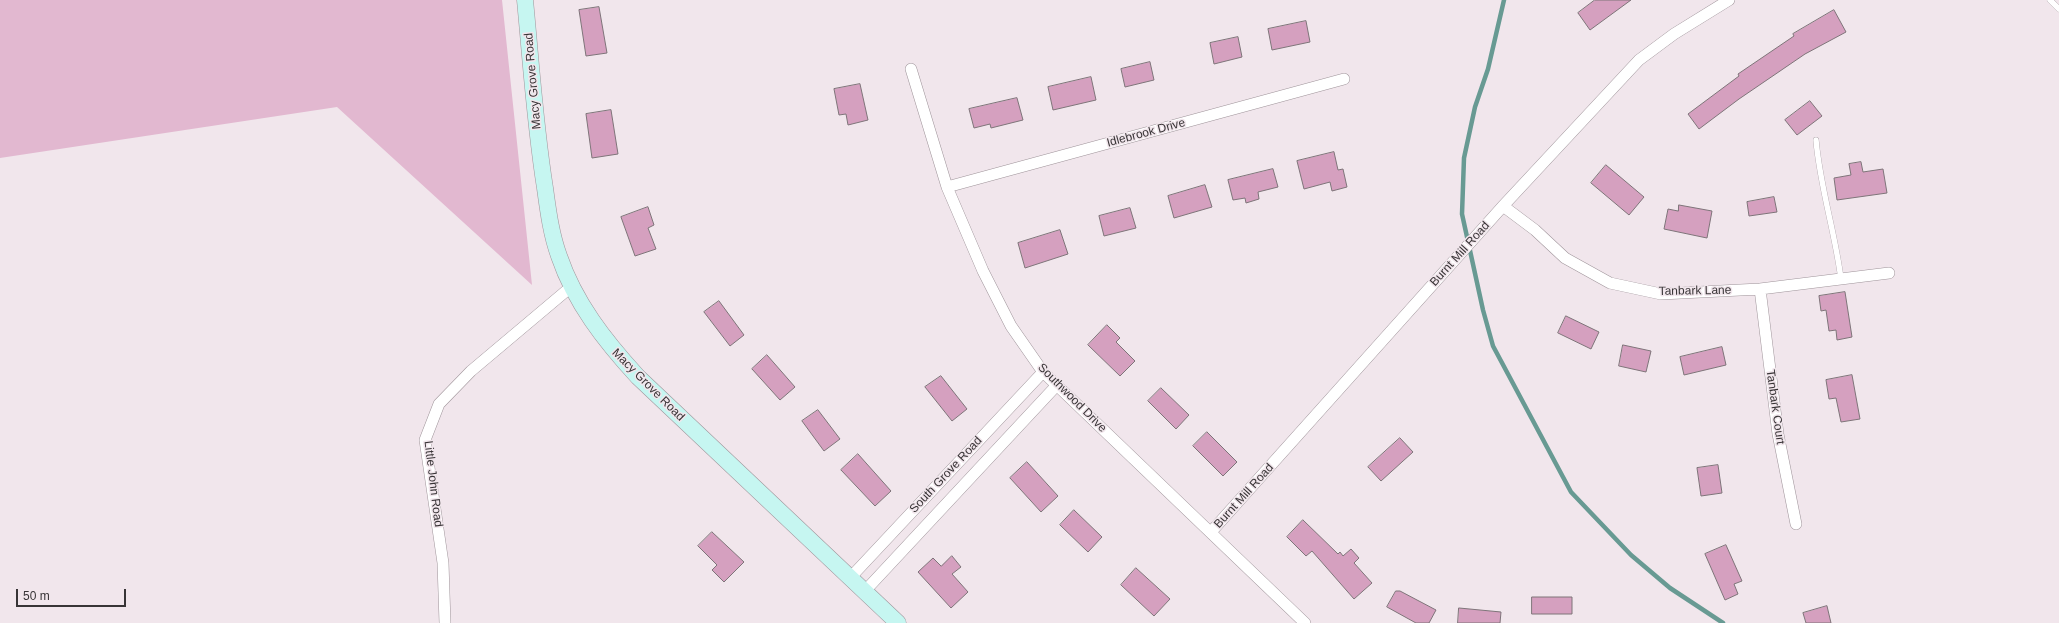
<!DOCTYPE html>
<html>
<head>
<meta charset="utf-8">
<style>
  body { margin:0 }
  #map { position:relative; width:2059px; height:623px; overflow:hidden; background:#f1e6ec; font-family:Helvetica,sans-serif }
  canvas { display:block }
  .scale { position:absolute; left:16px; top:589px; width:110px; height:18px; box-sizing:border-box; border:2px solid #383436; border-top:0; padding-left:5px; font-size:12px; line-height:14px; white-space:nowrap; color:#383436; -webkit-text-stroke:3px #f1e6ec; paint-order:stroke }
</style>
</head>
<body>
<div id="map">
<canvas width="2059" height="623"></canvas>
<div class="scale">50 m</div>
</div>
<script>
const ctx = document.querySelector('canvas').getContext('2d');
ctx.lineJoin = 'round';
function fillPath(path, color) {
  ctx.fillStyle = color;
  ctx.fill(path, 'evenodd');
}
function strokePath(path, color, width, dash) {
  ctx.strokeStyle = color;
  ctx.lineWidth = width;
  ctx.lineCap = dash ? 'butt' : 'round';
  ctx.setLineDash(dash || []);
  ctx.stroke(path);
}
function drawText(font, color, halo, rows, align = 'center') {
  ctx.font = font + ' Helvetica,sans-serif';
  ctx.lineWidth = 3;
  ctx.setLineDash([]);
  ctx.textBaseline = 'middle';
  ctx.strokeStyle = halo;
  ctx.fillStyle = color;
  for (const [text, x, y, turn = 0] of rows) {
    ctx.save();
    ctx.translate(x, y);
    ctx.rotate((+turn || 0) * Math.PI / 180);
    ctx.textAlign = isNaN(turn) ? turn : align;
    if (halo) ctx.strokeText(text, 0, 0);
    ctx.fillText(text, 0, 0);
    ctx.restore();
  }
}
const green = new Path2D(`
  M0,0h502l30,285 -195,-178 -337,51z`);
const stream = new Path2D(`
  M1504,0l-16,69 -13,38 -11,51 -2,56 21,96 10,36 78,146 60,63 39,33 53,35`);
const building = new Path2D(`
  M1595,0h36l-41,30 -12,-17z
  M599,7l8,46 -21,3 -7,-46z
  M1834,10l12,22 -41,22 -66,45 -40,30 -11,-15 51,-38 -1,-2 56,-38 -1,-2z
  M1306,21l4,21 -38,8 -4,-21z
  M1238,37l4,20 -28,7 -4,-21z
  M1150,62l4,18 -29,7 -4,-18z
  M1091,77l5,23 -43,10 -5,-23z
  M860,84l8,36 -20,5 -2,-11 -7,1 -5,-26z
  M1017,98l6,22 -32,8 -1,-4 -16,4 -5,-19z
  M1810,101l12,15 -25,19 -12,-15z
  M611,110l7,44 -26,4 -6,-44z
  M1334,152l4,18 5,-1 4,18 -15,4 -2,-9 -26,7 -7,-28z
  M1861,162l2,10 20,-3 4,24 -50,7 -3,-22 17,-3 -2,-11z
  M1606,165l38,32 -15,18 -38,-32z
  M1273,169l5,18 -20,5 1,7 -13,4 -1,-5 -12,2 -5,-20z
  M1205,185l7,22 -38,11 -6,-22z
  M1774,197l3,15 -28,4 -2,-14z
  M1679,205l33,6 -5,27 -43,-9 4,-20 10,2z
  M648,207l6,18 -6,3 8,21 -21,7 -14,-39z
  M1130,208l6,20 -32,8 -5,-20z
  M1060,230l8,24 -43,14 -7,-25z
  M1845,292l7,45 -15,3 -1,-10 -7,1 -3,-21 -5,1 -2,-15z
  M719,301l25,34 -14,11 -26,-34z
  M1566,316l33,16 -8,17 -33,-16z
  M1107,325l13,13 -4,4 19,19 -15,15 -32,-31z
  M1623,345l28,6 -5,21 -27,-6z
  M1722,347l4,18 -42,10 -4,-18z
  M767,355l28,32 -15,13 -28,-31z
  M1852,375l8,44 -19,3 -5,-24 -7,1 -3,-19z
  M941,376l26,33 -15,12 -27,-34z
  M1161,388l28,27 -13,14 -28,-28z
  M818,410l22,29 -16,12 -22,-30z
  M1207,432l30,30 -14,14 -30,-30z
  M1400,438l13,14 -32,29 -13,-14z
  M858,454l33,37 -16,15 -34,-36z
  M1027,462l31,34 -17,16 -31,-34z
  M1718,465l4,28 -21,3 -4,-28z
  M1074,510l28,27 -14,15 -28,-27z
  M1303,520l35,34 2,-2 3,4 8,-7 8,9 -5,5 18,20 -18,16 -42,-48 -6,5 -19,-19z
  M712,532l32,30 -20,20 -12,-12 5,-5 -19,-19z
  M1726,545l16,36 -8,3 4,10 -13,6 -20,-46z
  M952,556l9,11 -9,7 16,18 -17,16 -33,-36 15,-14 8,8z
  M1136,568l34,31 -16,17 -33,-31z
  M1396,591h4l36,19 -7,13h-13l-29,-16z
  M1532,597h40v17h-40z
  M1827,606l4,17h-25l-3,-10z
  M1459,608l42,4 -1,11h-42z`);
const service = new Path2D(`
  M2050,0l9,9
  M1816,140c4,47 19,92 25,139`);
const minor = new Path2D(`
  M911,69l36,118 36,84 28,55 32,46 262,251
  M947,187l397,-108
  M1503,206l32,24 30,28 45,25 51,11 99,-5 129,-16
  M1760,289l18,145 18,90
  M1211,532l292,-326 136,-146 35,-26 55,-34
  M850,578l193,-206
  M864,592l193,-207
  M445,623l-2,-60 -18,-123 14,-36 32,-33 101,-85`);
const secondary = new Path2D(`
  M525,0c6,62 10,126 20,188 3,22 6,46 14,68 16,47 46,85 79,121l260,246`);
const streetNames = [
  ["Macy Grove Road",533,81,-95],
  ["Idlebrook Drive",1146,133,-15],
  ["Burnt Mill Road",1460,254,-48],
  ["Tanbark Lane",1695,291,-1],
  ["Macy Grove Road",648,385,45],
  ["Southwood Drive",1072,398,45],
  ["Tanbark Court",1775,407,82],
  ["South Grove Road",946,475,-47],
  ["Little John Road",433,484,83],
  ["Burnt Mill Road",1244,496,-48]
];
fillPath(green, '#e2b8d0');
strokePath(stream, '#689a93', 4.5);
fillPath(building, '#d5a0bf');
strokePath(building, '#7e7479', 1);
strokePath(service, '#9f949a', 6);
strokePath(minor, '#9f949a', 12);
strokePath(secondary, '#9f949a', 17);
strokePath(service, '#fff', 5.5);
strokePath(minor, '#fff', 11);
strokePath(secondary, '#c6f6f1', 16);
drawText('12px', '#383436', '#f1e6ec', streetNames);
</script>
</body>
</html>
